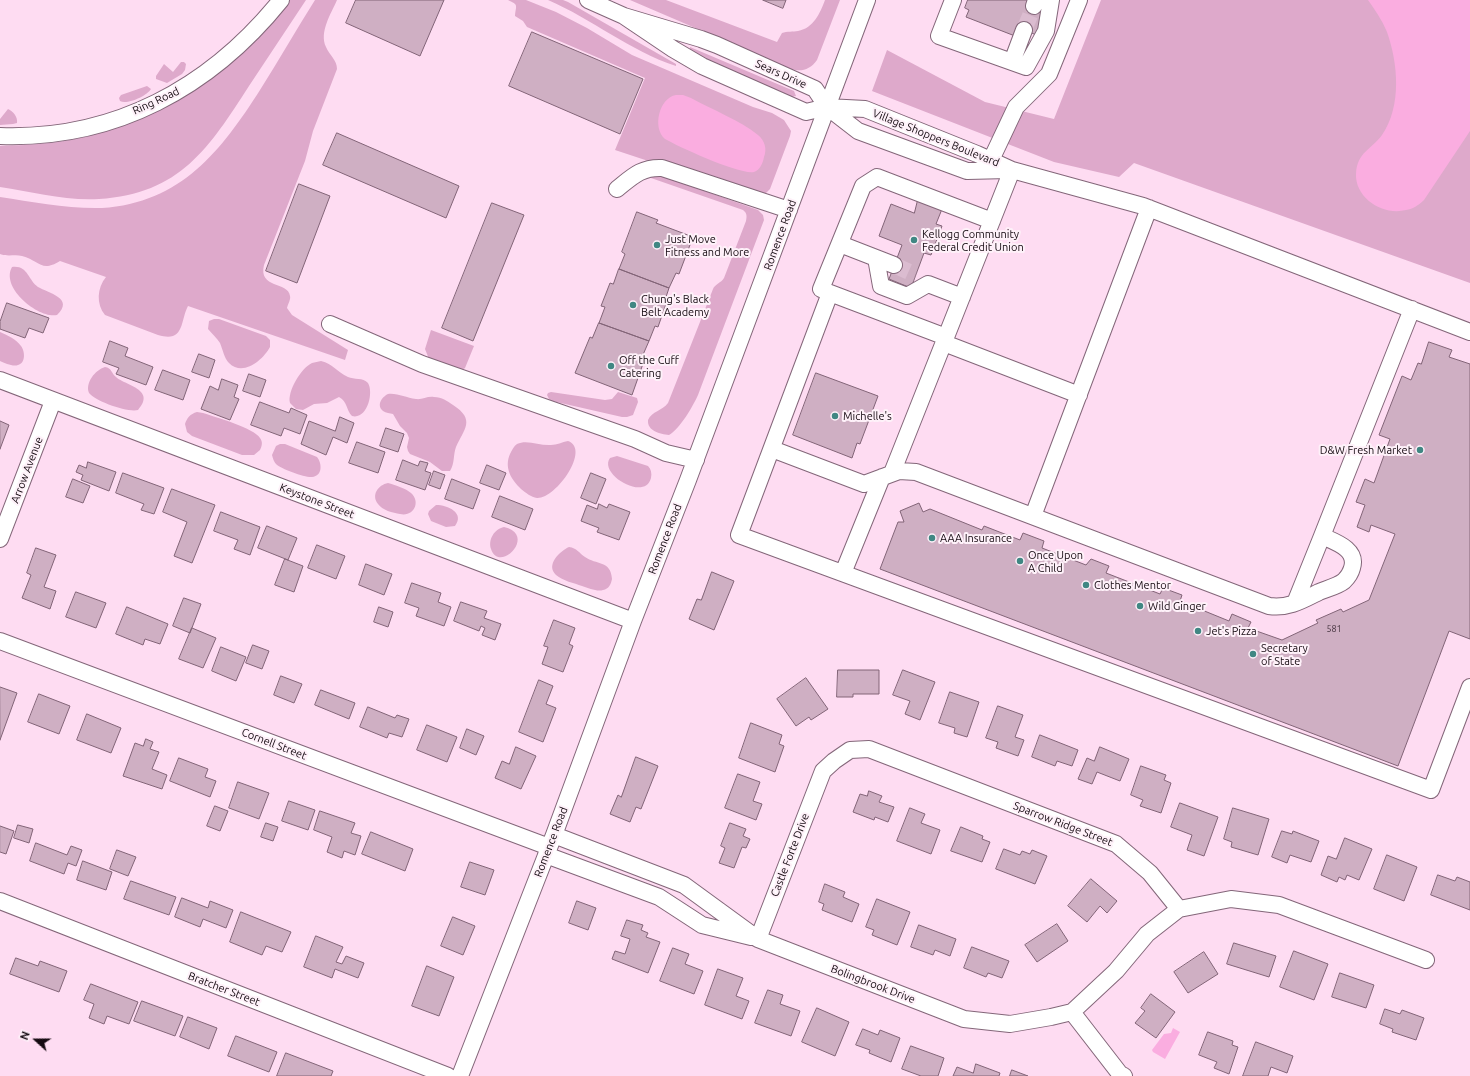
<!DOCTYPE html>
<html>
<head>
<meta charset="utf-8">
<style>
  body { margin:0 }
  #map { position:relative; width:1470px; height:1076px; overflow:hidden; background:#fedcf2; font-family:Ubuntu,sans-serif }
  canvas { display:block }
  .north { position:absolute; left:16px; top:1020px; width:40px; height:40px; -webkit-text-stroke:3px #fef1f9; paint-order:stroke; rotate:291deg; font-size:11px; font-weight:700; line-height:16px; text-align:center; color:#150a11 }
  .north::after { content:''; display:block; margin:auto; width:14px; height:18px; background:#150a11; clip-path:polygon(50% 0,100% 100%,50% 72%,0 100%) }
</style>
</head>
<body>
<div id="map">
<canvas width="1470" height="1076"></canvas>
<div class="north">N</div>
</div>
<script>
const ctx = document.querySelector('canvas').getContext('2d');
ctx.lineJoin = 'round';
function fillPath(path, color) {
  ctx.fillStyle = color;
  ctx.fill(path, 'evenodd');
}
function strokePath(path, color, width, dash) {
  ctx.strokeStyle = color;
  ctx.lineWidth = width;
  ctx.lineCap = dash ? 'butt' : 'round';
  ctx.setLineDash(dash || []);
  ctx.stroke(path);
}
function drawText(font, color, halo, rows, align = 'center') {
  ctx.font = font + ' Ubuntu,sans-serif';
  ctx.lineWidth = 4;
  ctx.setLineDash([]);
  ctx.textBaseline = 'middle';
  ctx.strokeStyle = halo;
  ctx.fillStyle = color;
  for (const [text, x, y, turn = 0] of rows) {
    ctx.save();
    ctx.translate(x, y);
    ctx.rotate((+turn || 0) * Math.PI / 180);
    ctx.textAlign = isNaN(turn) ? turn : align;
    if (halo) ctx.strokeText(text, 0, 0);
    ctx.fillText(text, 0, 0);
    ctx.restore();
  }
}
const green = new Path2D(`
  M289,0h17c-19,29 -38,57 -57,86 -40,62 -69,108 -150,113 -33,2 -67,-7 -99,-12v-41c33,-1 67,-3 99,-13 66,-19 126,-57 171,-110 7,-7 14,-15 19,-23z
  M315,0h22c-6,14 -18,32 -11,47 4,9 11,13 11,22l-24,62 -8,30 -41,104c-6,24 24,16 26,31 1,3 -2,8 -3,12l5,7 56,35 -3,10 -157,-54c-8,15 -3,37 -30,29l-53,-20c-9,-11 -8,-27 1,-38l-46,-16c-19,12 -21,-1 -38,-5 -7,-2 -14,1 -22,-2v-57c33,5 68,12 102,11 79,-5 119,-57 158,-118 19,-30 36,-60 55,-90z
  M508,0h18l30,12 31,16 45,27 121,52 19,6 12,7 7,11 -1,5 -20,53 -6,6h-13l-136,-45 30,-72 -118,-51 -4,-6 -8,-5c1,-11 4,-11 -7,-16z
  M548,0h15l5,2 108,62v2c-46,-15 -84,-47 -128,-66z
  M630,0h36l111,42 5,-9c5,-2 11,-1 16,-2 16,-3 22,-18 27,-31h15l-23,60c-7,10 -16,12 -26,9z
  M1101,0h369v283l-336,-120 -15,14 -65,-15 -182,-71 15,-41 98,52 69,17z
  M690,47l104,44 2,5 -5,1 -100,-45 -1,-2z
  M181,62h3l2,2 -1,6 -3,4 -15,9 -11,-4v-3l8,-12 9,8z
  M147,86l4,3c-4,7 -24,16 -31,12l-1,-3 2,-3z
  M8,109c5,2 10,8 9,14l-4,1 -13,1v-6z
  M651,172l107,38 5,5 1,5 -66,175c-5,11 -18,34 -29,40 -9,-1 -22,-4 -21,-15 4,-9 14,-9 20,-17l45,-114c2,-5 8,-6 11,-11l22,-57c1,-5 1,-8 -3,-11l-92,-32 -2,-1z
  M12,267c16,-2 16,13 26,20 10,6 37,11 19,28 -18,4 -57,-27 -45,-48z
  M214,319h5l47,17 4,4v7c-7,13 -27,30 -41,16 -5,-5 -6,-13 -9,-20 -3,-5 -8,-9 -12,-14l1,-8z
  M431,330l43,16 -9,22 -3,2 -33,-11 -4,-10z
  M0,332c7,3 16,7 21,14 4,5 5,17 -3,19 -5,2 -13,-2 -18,-4z
  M321,361c12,3 16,11 27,16 6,3 15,0 20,6 6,10 -1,37 -16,33 -6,-6 -4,-14 -13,-19l-12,6 -13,1 -11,6 -7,-1 -6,-6c-3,-11 11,-35 22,-40 3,-1 6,-1 9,-2z
  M105,367c7,1 6,6 11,10 8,8 41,12 22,33 -10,3 -43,-9 -49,-17 -4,-10 6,-23 16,-26z
  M551,392l54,8 7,-1 6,-7 19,6 1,4 -5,13 -6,2h-5l-70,-16 -3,-2 -2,-4 1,-2z
  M388,394c10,-1 18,4 28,5 6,1 11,-3 18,-2 8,0 13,4 19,8 23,15 11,24 3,42 -3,8 -1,16 -6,24h-8l-12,-9 -20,-8 -2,-3 -1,-4 2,-9 -2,-5 -7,-7 -7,-12c-3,-1 -7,-1 -10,-3 -7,-6 -1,-14 5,-17z
  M197,412l6,1c12,4 51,15 57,25 3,4 2,8 0,12l-6,5h-12l-50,-19 -5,-4 -2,-8c2,-6 5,-10 12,-12z
  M568,441c23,8 -12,58 -31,57 -6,-1 -11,-5 -16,-9 -10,-10 -17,-21 -11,-35 2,-4 4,-8 7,-10 10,-5 23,2 34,1 6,0 11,-3 17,-4z
  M280,444h5l32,13c5,6 6,19 -5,20 -6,1 -31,-8 -36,-13 -2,-2 -3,-5 -4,-9l4,-9z
  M617,456l31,10c3,3 4,7 3,12 -6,24 -53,-4 -41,-20z
  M388,483c7,2 17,5 23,10 10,9 3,24 -11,21 -7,-1 -18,-4 -22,-10 -7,-9 0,-19 10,-21z
  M436,505c12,0 29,8 19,21l-9,1 -15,-6 -3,-7 1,-3z
  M504,527c34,8 -5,47 -13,22 -3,-9 3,-20 13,-22z
  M569,547c8,1 10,6 16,10 11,8 26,3 27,22 -1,5 -3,10 -9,11 -6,2 -14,-2 -21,-4 -8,-3 -19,-5 -26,-11 -11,-10 4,-24 13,-28z`);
const water = new Path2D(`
  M1368,0h102v131l-46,69c-5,5 -11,9 -18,10 -23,6 -51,-12 -50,-36 1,-22 15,-24 26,-39 20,-29 16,-72 5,-103 -5,-12 -12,-22 -19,-32z
  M676,95h7l8,3c20,11 50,23 67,37 7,6 9,14 6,22 -1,6 -4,13 -10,15 -14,3 -75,-25 -89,-33 -13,-11 -6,-41 11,-44z
  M1173,1028l7,4 -15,27 -12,-7 -1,-2 12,-16 7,-1z`);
const building = new Path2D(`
  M356,0h88l-24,56 -74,-33z
  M763,0h23l-3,8z
  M968,0h61l-2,3 19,8 -10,24 -17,-8 -4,9 -49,-19 3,-7 -4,-2z
  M532,32l111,47 -23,55 -111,-48z
  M337,133l122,53 -13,32 -123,-53z
  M299,184l31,12 -33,87 -31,-12z
  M918,200l24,9 -6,15 6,2 -11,29 -7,-2 -13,35 -22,-9 13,-34 -23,-9 12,-32 23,9z
  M492,203l32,12 -51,126 -31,-13z
  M637,212l21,8 -2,3 37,14 -14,37 -3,-1 -7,15 -50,-19 6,-15 -3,-2z
  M619,269l50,19 -5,15 2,1 -8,23 -3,-1 -6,15 -50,-18 6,-16 -4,-1 9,-23 3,1z
  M7,303l42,15 -6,15 -14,-5 -4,10 -25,-9v-7z
  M599,323l50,18 -7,16 3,1 -13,37 -57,-22 15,-36 2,1z
  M110,341l18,7 -3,8 28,11 -7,18 -30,-11 3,-6 -16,-6z
  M1429,342l23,8 -3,7 21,7v275l-21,-8 -51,135 -518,-197 18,-47h6l-4,-11 19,-8 4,9 7,-3 52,21 2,-4 36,14 3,-7 21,8 -2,7 44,17 5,-6 18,7 -3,7 54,21 3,-6 19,7 -2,6 49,20 3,-7 19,8 -3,6 34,12 36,-17 -2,-3 25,-11 2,3 26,-12 26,-66 -24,-9 -2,7 -12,-5 8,-22 -9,-3 9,-23 9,4 16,-44 -11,-4 23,-59 9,4 7,-17 3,1z
  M199,354l16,6 -6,18 -17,-6z
  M163,370l27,10 -7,20 -28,-10z
  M816,373l62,23 -18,48 -3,-1 -5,15 -59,-23z
  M249,374l17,6 -6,17 -17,-6z
  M222,379l16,6 -4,12 5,2 -9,21 -29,-11 9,-23 8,4z
  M260,402l29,11 2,-5 16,7 -7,19 -16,-6 -3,8 -30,-11z
  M340,417l14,6 -7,20 -14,-6 -7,18 -25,-11 8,-23 26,10z
  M0,421l9,4 -9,24z
  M386,428l18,6 -6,18 -18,-6z
  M357,442l28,10 -7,21 -29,-10z
  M403,460l15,6 2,-5 8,2 -3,8 6,2 -6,17 -29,-10z
  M88,462l28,10 -7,19 -28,-11 2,-5 -7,-3 3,-7 7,3z
  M487,465l19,8 -7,17 -19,-7z
  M434,471l11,4 -5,14 -11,-4z
  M123,473l41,15 -10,26 -13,-4 3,-6 -28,-11z
  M591,473l15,6 -10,25 -15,-6z
  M73,479l17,7 -7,17 -17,-6z
  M452,479l28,11 -7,19 -28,-10z
  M172,489l43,16 -23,58 -18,-7 13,-34 -24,-10z
  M500,496l33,13 -8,21 -33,-13z
  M599,504l8,4 2,-4 21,8 -11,28 -22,-8 2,-4 -18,-7 6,-16 10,4z
  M221,512l39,15 -10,28 -16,-6 4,-9 -24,-9z
  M267,526l30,12 -9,22 -30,-12z
  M317,545l28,11 -9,23 -28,-11z
  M36,548l20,7 -12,32 12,4 -6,18 -28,-11 9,-23 -4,-2z
  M285,559l18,7 -9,26 -19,-7z
  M366,564l26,10 -8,21 -25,-10z
  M712,572l22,9 -20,49 -25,-11 8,-20 4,1z
  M412,583l29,10 -3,9 13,5 -7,19 -28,-10 3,-8 -14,-5z
  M76,592l30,11 -10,25 -30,-11z
  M184,598l17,6 -11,29 -17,-7z
  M461,602l26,9 -3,7 17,6 -6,16 -13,-5 3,-7 -4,-2 -2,5 -25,-10z
  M127,607l41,17 -8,20 -15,-5 -2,6 -27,-11z
  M379,607l14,5 -5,15 -14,-5z
  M554,620l21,8 -6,16 4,2 -10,26 -21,-8 6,-17 -4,-1z
  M192,628l24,10 -13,30 -24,-9z
  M253,645l16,6 -7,18 -16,-6z
  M221,647l25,10 -10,24 -24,-10z
  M838,670h41v24h-26v3h-16z
  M903,670l32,12 -15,38 -15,-6 5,-13 -17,-6z
  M281,676l21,8 -8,19 -20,-8z
  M806,678l22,31 -17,11 -2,-3 -13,9 -19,-27z
  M539,680l14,6 -7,18 10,4 -13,34 -24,-10z
  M0,687l17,6 -17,47z
  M321,690l34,13 -6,16 -34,-14z
  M950,692l29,10 -12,35 -13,-4 1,-5 -16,-5z
  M39,694l31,12 -11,28 -31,-12z
  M998,706l25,9 -8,22 9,3 -6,16 -22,-8 2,-6 -12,-4z
  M368,707l27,11 2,-3 12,4 -7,18 -13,-4 -2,5 -27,-11z
  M87,714l34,14 -10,25 -34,-13z
  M751,723l31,12 -3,9 5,2 -9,26 -36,-14z
  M427,725l30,12 -10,25 -30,-12z
  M467,729l17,7 -8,19 -16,-7z
  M1040,735l38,15 -6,16 -15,-5 -2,5 -23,-9z
  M146,739l7,3 -3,7 9,3 -7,17 15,6 -5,14 -39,-13 12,-33 8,3z
  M516,747l20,9 -15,33 -26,-11 7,-17 7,3z
  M1100,747l29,12 -9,22 -23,-9 -5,12 -14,-5 9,-21 7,3z
  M636,757l22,9 -17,43 -5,-2 -6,15 -20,-8 8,-19 3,2z
  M179,758l29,11 -3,8 11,4 -6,16 -40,-16z
  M1141,766l25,9 -2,5 7,3 -10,30 -21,-7 3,-6 -12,-5z
  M738,774l22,8 -7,19 9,3 -6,16 -31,-12z
  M238,782l31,11 -10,26 -30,-11z
  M869,791l13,5 -3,6 15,5 -6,15 -13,-5 -1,3 -21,-8 7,-18 7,2z
  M289,801l26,9 -7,20 -26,-9z
  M1180,803l38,14 -14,39 -17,-6 5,-15 -21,-8z
  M215,806l13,5 -8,20 -13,-5z
  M910,808l15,6 -4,9 19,7 -9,24 -34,-13z
  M1233,808l36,11 -11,36 -27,-8 1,-5 -8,-3z
  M320,811l35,12 -4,10 10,3 -6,19 -11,-4 -2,7 -15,-6 5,-15 -18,-7z
  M266,823l12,4 -5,14 -12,-4z
  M730,823l16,6 -3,7 7,3 -4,9 -4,-1 -8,21 -15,-5 6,-15 -4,-2z
  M18,825l15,4 -4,14 -15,-5z
  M0,826l14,5 -8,23 -6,-2z
  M961,827l22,9 -1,3 8,3 -8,20 -31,-11z
  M1282,831l10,3 1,-3 26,10 -8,21 -21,-7 -3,8 -15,-6z
  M371,832l42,17 -8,22 -43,-17z
  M1345,838l27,11 -13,31 -12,-5 -2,5 -6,-3 -2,5 -16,-7 7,-19 8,3z
  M36,843l31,12 4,-9 11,4 -6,16 -8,-3 -4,11 -34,-13z
  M1004,849l16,6 2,-4 8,3 2,-4 15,6 -12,28 -39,-15z
  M117,850l19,7 -8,19 -18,-7z
  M1387,855l30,12 -13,34 -30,-12z
  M83,861l29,11 -6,18 -29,-10z
  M470,862l24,8 -9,25 -24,-8z
  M1438,875l17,6 2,-4 13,5v28l-39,-15z
  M1091,879l26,22 -10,12 -7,-7 -13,16 -19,-16z
  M131,881l45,16 -7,18 -45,-16z
  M825,884l20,8 -2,5 16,7 -7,18 -30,-12 2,-6 -5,-2z
  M182,898l26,10 2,-7 23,9 -7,18 -23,-9 -3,8 -25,-10z
  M877,899l33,13 -13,33 -25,-10 2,-5 -8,-3z
  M577,901l19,7 -8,22 -19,-7z
  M241,912l50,20 -9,20 -16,-6 -4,9 -32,-13z
  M453,917l22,9 -12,29 -22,-9z
  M627,920l16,5 -2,5 7,3 -2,4 14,5 -12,31 -36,-14 3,-8 10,3 5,-15 -9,-3z
  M1057,924l11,17 -31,21 -12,-17z
  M919,925l37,14 -6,17 -15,-6 -2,5 -22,-8z
  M316,936l27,11 -7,15 6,2 4,-8 18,7 -6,15 -23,-9 -3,9 -28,-11z
  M1234,943l42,13 -7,21 -42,-13z
  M972,947l37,14 -7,17 -14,-5 -2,4 -22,-9z
  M673,948l16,6 -4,10 18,7 -9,23 -34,-13z
  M1294,951l34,13 -14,36 -34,-13z
  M1204,952l14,22 -30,19 -14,-21z
  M16,958l22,8 2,-5 27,10 -8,21 -49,-18z
  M427,966l27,11 -15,39 -27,-10z
  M718,969l25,9 -7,18 13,5 -7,18 -37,-14z
  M1340,973l34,12 -8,23 -34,-11z
  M91,984l47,18 -9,22 -22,-8 -3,8 -15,-6 5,-14 -10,-4z
  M768,990l15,5 -3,9 20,7 -9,25 -36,-13z
  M1151,994l24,18 -19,26 -21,-15 10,-12 -4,-3z
  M142,1001l41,15 -8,20 -41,-15z
  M817,1008l32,14 -14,34 -33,-14z
  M1385,1009l15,5 2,-4 22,8 -8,22 -24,-8 1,-3 -13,-5z
  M188,1017l29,11 -8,21 -29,-12z
  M863,1029l15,6 2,-5 20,8 -9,24 -22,-9 1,-3 -14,-5z
  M1208,1032l25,9 -1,4 6,2 -9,27 -15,-6 3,-6 -18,-7z
  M236,1036l41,16 -8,20 -41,-16z
  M1256,1042l37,14 -6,17 -16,-6 -3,9h-25z
  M911,1046l33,12 -6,18h-17l-19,-7z
  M286,1053l47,18 -2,5h-54z
  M976,1064l24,9 -1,3h-46l4,-9 16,6z
  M1012,1070l16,6h-18z`);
const minorTunnel = new Path2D(`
  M1024,30l10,-24
  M894,265l22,10`);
const minor = new Path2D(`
  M588,0l36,16 77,23 16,6 98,44 12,18 31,24 109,40 41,-1
  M953,0l-14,36 87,31 20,-36 5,-31
  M1034,6l2,-6
  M624,16l49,33 29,17 104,46 21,-5 38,2 112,45 35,16 131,36 327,126
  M1012,62l12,-32
  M0,136c114,4 210,-48 281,-136
  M991,160l25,-53 33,-33 30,-74
  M1012,170l-66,167 -116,-44 -91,242 692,255 39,-103
  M617,189c15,-12 24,-22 45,-21l127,42
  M840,244l36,14 5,28 26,10 21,-12 34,13
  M876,258l18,7
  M830,293l-9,-4 42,-103 14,-9 115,44
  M330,324l92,40 213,75 31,14 30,7
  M944,343l135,52
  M0,380l633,241
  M772,449l92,35 35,-13 17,1 353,134c19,3 34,-6 50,-14 7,-3 19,-6 25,-11 4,-4 7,-9 8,-13 6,-19 -17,-26 -30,-32l90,-227
  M892,473l54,-136
  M1033,516l116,-308
  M0,539l53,-138
  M843,573l39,-96
  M1295,603l27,-67
  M0,641l549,206
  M554,835l130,50 74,54 206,80 46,5 41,-7 21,-5 44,-41 31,-37 32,-25 52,-10 48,6 147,55
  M546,855l113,42 43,28 49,12
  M0,901l448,175
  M758,939l65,-168 11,-10 16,-11 19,-1 247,95 34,29 29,36
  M1072,1012l48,62 4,2
  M460,1076l94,-241 79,-214 55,-141 179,-480`);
const markers = [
  [914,240,4,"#408783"],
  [657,245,4,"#408783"],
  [633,305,4,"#408783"],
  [611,366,4,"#408783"],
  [835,416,4,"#408783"],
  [1420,450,4,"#408783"],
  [932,538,4,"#408783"],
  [1020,561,4,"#408783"],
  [1086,585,4,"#408783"],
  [1140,606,4,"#408783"],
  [1198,631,4,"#408783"],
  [1253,654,4,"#408783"]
];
const numberNames = [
  ["581",1334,629]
];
const streetNames = [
  ["Sears Drive",781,74,24],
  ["Ring Road",156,101,-25],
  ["Village Shoppers Boulevard",936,138,22],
  ["Romence Road",780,235,-70],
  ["Arrow Avenue",27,470,-69],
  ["Keystone Street",317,501,21],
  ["Romence Road",665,539,-69],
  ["Cornell Street",274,744,21],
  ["Sparrow Ridge Street",1063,824,21],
  ["Romence Road",551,842,-69],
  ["Castle Forte Drive",790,855,-69],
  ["Bolingbrook Drive",873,984,21],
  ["Bratcher Street",224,989,21]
];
const poiNames = [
  ["Kellogg Community",922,234],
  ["Federal Credit Union",922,247],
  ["Just Move",665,239],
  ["Fitness and More",665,252],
  ["Chung's Black",641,299],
  ["Belt Academy",641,312],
  ["Off the Cuff",619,360],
  ["Catering",619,373],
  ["Michelle's",843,416],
  ["D&W Fresh Market",1412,450,"right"],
  ["AAA Insurance",940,538],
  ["Once Upon",1028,555],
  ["A Child",1028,568],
  ["Clothes Mentor",1094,585],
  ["Wild Ginger",1148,606],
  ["Jet's Pizza",1206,631],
  ["Secretary",1261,648],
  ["of State",1261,661]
];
fillPath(green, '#dea9cb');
fillPath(water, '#faade0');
fillPath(building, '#cfafc3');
strokePath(building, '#826477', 1);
strokePath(minorTunnel, '#dbbcd0', 16, [16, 8]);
strokePath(minor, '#836679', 18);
strokePath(minor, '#fff', 16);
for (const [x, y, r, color] of markers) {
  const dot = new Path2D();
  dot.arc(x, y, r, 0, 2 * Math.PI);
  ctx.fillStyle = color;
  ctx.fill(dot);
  strokePath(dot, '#fef1f9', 1.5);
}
drawText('9px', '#44333e', null, numberNames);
drawText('11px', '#150a11', '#fef1f9', streetNames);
drawText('11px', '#150a11', '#fef1f9', poiNames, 'left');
</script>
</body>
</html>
